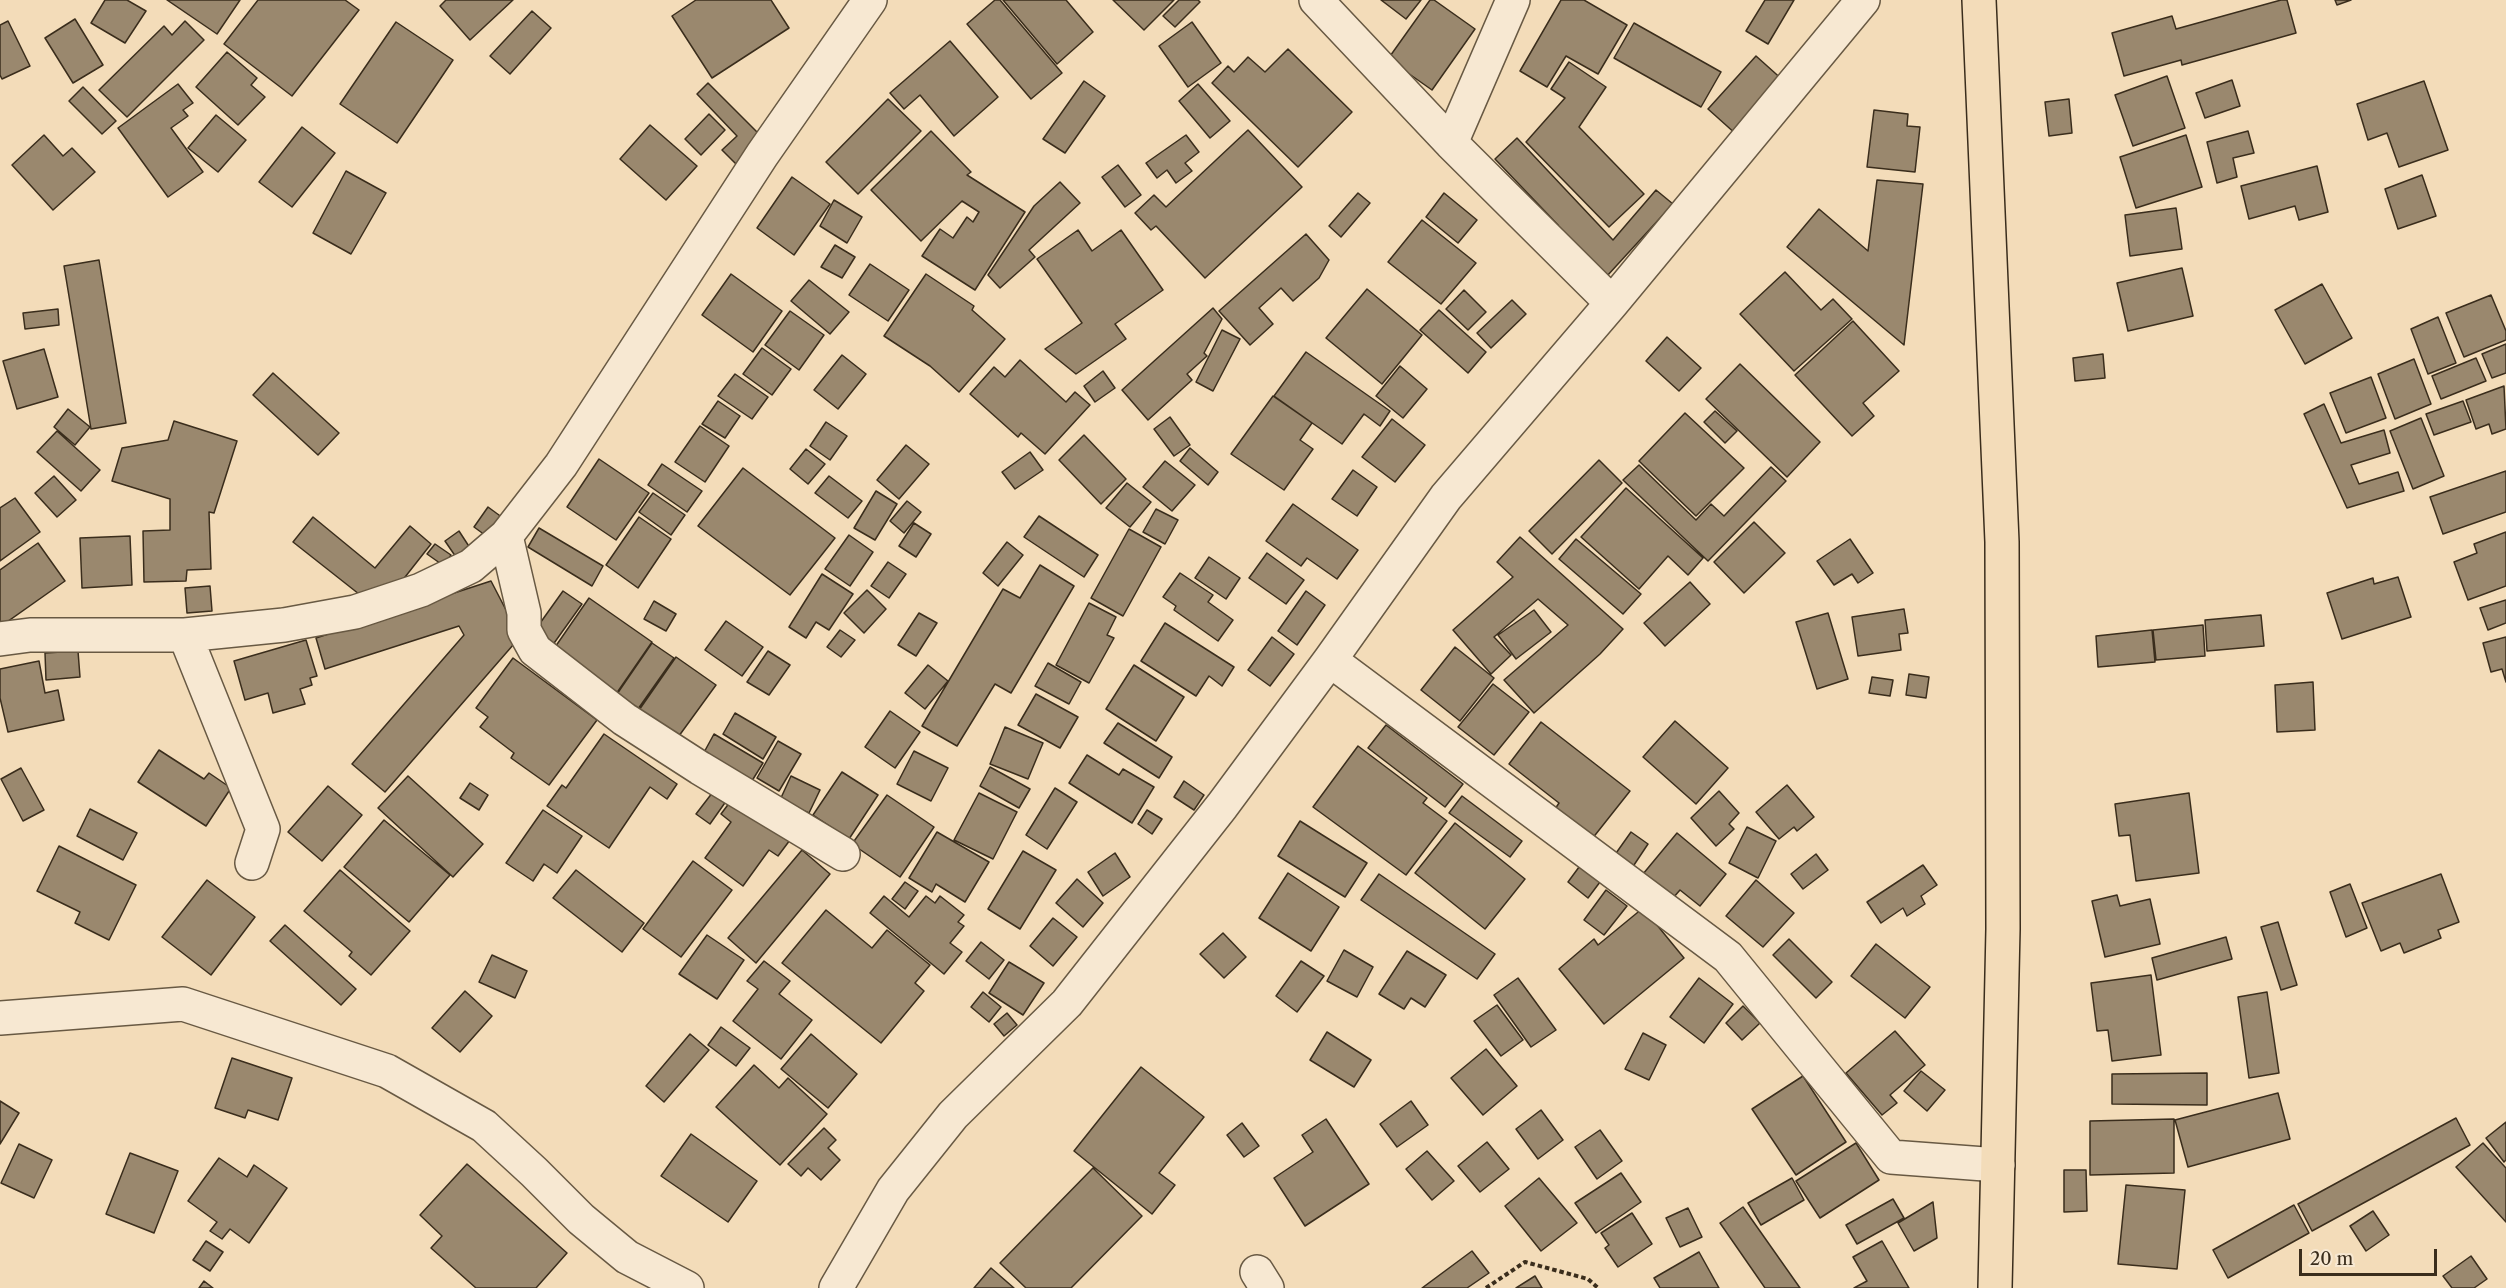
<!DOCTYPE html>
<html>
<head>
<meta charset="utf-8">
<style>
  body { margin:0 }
  #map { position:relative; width:2506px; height:1288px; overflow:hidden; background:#f3dcb9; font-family:"Libre Caslon Text",serif }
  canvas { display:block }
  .scale { position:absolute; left:2299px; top:1249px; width:138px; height:27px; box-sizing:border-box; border:3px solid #3a2d1c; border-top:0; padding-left:8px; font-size:18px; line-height:21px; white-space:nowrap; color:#3a2d1c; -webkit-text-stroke:4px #f7e8d2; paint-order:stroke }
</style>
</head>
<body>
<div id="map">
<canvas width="2506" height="1288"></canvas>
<div class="scale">20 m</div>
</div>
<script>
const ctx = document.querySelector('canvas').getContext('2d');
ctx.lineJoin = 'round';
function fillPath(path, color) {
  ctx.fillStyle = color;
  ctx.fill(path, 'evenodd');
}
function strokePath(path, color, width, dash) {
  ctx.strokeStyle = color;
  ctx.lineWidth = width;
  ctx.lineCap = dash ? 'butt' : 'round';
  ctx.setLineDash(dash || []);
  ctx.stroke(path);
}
const building = new Path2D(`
  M105,0h22l19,11 -21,32 -34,-20z
  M167,0h73l-23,34z
  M258,0h87l14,10 -67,86 -68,-52z
  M446,0h67l-43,40 -30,-34z
  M696,0h75l18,28 -77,50 -40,-62z
  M995,0h5l62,73 -31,26 -64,-75z
  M1003,0h63l27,32 -36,32z
  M1113,0h61l-30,30z
  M1179,0h19l2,2 -25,25 -12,-11z
  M1381,0h40l-15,19z
  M1430,0h4l41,29 -43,61 -44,-31z
  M1561,0h23l43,25 -29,49 -32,-18 -19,31 -27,-16z
  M1765,0h29l-26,44 -22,-13z
  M2281,0h6l9,33 -114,32 -1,-5 -57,16 -12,-43 60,-17 4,13z
  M2335,0h16l-14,5z
  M532,11l19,17 -41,46 -20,-18z
  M75,19l28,46 -30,18 -28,-45z
  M8,21l22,45 -28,13 -2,-4v-50z
  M185,21l19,19 -77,77 -28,-27 65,-64 8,9z
  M396,22l57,38 -56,83 -57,-39z
  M1192,22l29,41 -33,24 -29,-41z
  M1634,23l87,49 -20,35 -87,-49z
  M950,41l48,56 -44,39 -34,-41 -16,14 -14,-16z
  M1288,49l64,63 -54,55 -86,-84 16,-17 6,6 14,-15 17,15z
  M227,52l30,26 -6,7 14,12 -27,28 -42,-38z
  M1756,56l29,26 -48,53 -29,-26z
  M1569,62l37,25 -27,40 65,67 -35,33 -83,-85 39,-44 -14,-9z
  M2167,76l18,52 -52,18 -18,-51z
  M2232,80l8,26 -35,12 -9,-25z
  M1084,81l21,15 -40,57 -22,-14z
  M2424,81l24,69 -49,17 -12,-34 -19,7 -11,-36z
  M708,83l56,56 -27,26 -15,-15 15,-14 -40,-42z
  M178,84l15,19 -10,7 5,6 -17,12 32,44 -35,25 -50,-69z
  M1198,84l32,37 -20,17 -31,-37z
  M83,87l33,34 -14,13 -33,-33z
  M888,99l33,32 -63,63 -32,-32z
  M2069,99l3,34 -23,3 -4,-34z
  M1874,110l34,4 -1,12 13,1 -5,45 -48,-5z
  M709,114l16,16 -24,25 -16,-16z
  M216,115l30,25 -28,32 -30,-24z
  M650,125l47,41 -31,34 -46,-41z
  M302,127l33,26 -43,54 -33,-25z
  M1248,130l54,57 -97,91 -49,-52 -5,4 -16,-17 19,-18 12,12z
  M931,131l40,41 -4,3 58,37 -50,78 -53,-34 18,-27 13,9 14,-21 6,5 6,-10 -17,-11 -41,40 -50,-51z
  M2248,131l6,22 -21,5 4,19 -20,6 -10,-41z
  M44,135l19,21 9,-8 23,24 -42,38 -41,-45z
  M1186,135l13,17 -14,11 7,8 -16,12 -9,-13 -10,8 -11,-15z
  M2186,135l16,52 -66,21 -16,-51z
  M1517,138l96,102 43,-50 17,14 -66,72 -53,-46 4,-5 -63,-66z
  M1118,165l23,30 -16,12 -23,-30z
  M2317,166l11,46 -29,8 -4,-14 -46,13 -8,-33z
  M346,171l40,22 -35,61 -38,-21z
  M2422,175l14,41 -38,13 -13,-40z
  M792,177l38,27 -36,51 -37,-27z
  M1877,180l46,4 -19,161 -117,-98 32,-38 49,42z
  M1060,182l20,21 -51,47 6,7 -35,31 -12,-13 46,-69z
  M1358,193l12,10 -29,34 -12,-11z
  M1444,193l33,27 -19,23 -32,-26z
  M834,200l28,17 -15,26 -27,-17z
  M2176,208l6,41 -52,7 -5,-41z
  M1422,220l54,43 -35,41 -53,-42z
  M1078,230l14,21 29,-21 42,60 -48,34 11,15 -50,35 -31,-25 37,-26 -45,-64z
  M1306,234l23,26 -10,18 -26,23 -12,-13 -22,20 14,16 -23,21 -31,-34z
  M835,245l20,12 -13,21 -21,-11z
  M99,260l27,163 -35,6 -27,-163z
  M870,264l39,26 -21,31 -39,-26z
  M2182,268l11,48 -65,15 -11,-48z
  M1785,272l36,38 12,-11 19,20 -58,52 -54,-57z
  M731,274l51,37 -29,41 -51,-37z
  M926,274l48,32 -2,4 33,29 -46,53 -29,-26 -46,-30z
  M809,280l40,32 -19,22 -39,-33z
  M2322,284l30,54 -47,26 -30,-54z
  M1367,289l55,46 -40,49 -56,-46z
  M1464,290l22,22 -18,18 -22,-21z
  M2491,295l15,36v9l-42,17 -18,-44z
  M1512,300l14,14 -35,34 -14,-15z
  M1213,308l9,11 -18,34 3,3 -20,18 5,6 -44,40 -26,-30z
  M58,309l1,16 -34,4 -2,-16z
  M1439,310l47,42 -18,21 -48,-43z
  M790,311l34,24 -25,35 -34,-25z
  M2438,317l18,46 -28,11 -17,-45z
  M1853,321l46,50 -36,32 11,13 -22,20 -57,-61z
  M1222,330l18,9 -27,52 -17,-9z
  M1667,337l34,31 -22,23 -33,-30z
  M2506,344v29l-14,5 -10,-24z
  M762,348l29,21 -19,26 -29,-21z
  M44,349l14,48 -41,12 -14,-48z
  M1306,352l84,59 -10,15 -16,-12 -22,30 -68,-48z
  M2103,354l2,24 -30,3 -2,-23z
  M842,355l24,19 -28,35 -24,-19z
  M2476,358l10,23 -45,18 -9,-23z
  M2414,359l17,45 -36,15 -17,-45z
  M1020,360l46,42 9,-10 15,13 -45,49 -24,-21 -3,4 -48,-43 24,-27 11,10z
  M1740,364l80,78 -33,35 -81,-78z
  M1400,366l27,23 -24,29 -27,-22z
  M1103,371l12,17 -20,14 -11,-16z
  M273,373l66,60 -21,22 -65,-60z
  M735,374l33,23 -16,22 -34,-23z
  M2371,377l15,41 -40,15 -16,-40z
  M2504,386l2,43 -14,5 -3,-10 -13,5 -10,-29z
  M1273,396l39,27 -12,17 13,9 -29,41 -53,-36z
  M718,401l22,15 -15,22 -23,-14z
  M2463,401l8,21 -37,13 -8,-21z
  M2324,404l17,39 43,-13 6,23 -39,12 8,19 39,-12 6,19 -57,17 -43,-94z
  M68,409l22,18 -15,18 -21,-18z
  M1715,411l22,20 -12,12 -21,-21z
  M1685,413l59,55 -48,48 -57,-55z
  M1170,417l20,28 -16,11 -20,-27z
  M2421,418l23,58 -31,13 -23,-58z
  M1392,419l33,26 -30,37 -33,-25z
  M174,421l63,20 -23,72 -5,-1 2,57 -24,1 -1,11 -42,1 -1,-51 27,-1v-31l-58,-18 10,-33 46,-8z
  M826,422l21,14 -17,24 -20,-14z
  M700,426l29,20 -24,36 -30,-20z
  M57,431l43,39 -19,21 -44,-39z
  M1084,435l42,44 -25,25 -42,-44z
  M906,445l23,19 -30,35 -22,-19z
  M1190,448l28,24 -10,13 -28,-24z
  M806,449l19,15 -17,20 -18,-15z
  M1030,452l13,18 -28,19 -13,-17z
  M599,459l50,34 -33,47 -49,-33z
  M1599,460l23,23 -70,71 -23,-23z
  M1165,461l30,24 -23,26 -29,-24z
  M662,464l40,27 -15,21 -39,-27z
  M1639,465l57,55 15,-16 13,12 47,-49 15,14 -78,80 -85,-81z
  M743,468l92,70 -45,57 -92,-69z
  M1353,470l24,17 -20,29 -25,-17z
  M2506,471v41l-63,22 -13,-37z
  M54,476l22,24 -19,17 -22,-24z
  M829,476l33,25 -14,17 -33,-25z
  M1127,483l24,19 -21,25 -24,-19z
  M1626,488l77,70 -15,17 -20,-19 -29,33 -58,-52z
  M876,491l21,13 -22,36 -21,-12z
  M653,493l32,22 -14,20 -32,-23z
  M15,498l25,34 -40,29v-53z
  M907,501l14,11 -17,21 -14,-12z
  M1293,504l65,46 -21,29 -30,-21 -6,8 -35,-25z
  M488,507l15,11 -14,20 -15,-11z
  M1156,509l22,11 -13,24 -22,-12z
  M1039,516l59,39 -14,22 -60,-40z
  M313,517l62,51 35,-42 21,18 -33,42 -34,12 -71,-56z
  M639,517l32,22 -33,49 -32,-23z
  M1754,522l31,31 -41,40 -30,-31z
  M914,523l17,11 -15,23 -17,-11z
  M539,528l64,38 -11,20 -64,-39z
  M1129,529l32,18 -38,69 -32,-18z
  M459,531l13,20 -14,9 -13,-19z
  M2506,532v54l-38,14 -14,-38 23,-9 -3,-9z
  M849,535l24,17 -23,34 -25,-17z
  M130,536l2,49 -50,3 -2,-50z
  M1520,537l103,92 -23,25 -66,59 -30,-33 64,-55 -30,-26 -44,38 17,18 -20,19 -38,-44 60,-53 -16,-15z
  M1576,539l65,55 -18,20 -64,-55z
  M1850,539l23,34 -15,10 -6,-9 -18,11 -17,-24z
  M1007,542l16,13 -25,31 -15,-13z
  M38,543l27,38 -65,46v-57z
  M435,544l16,11 -7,11 -17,-12z
  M1267,553l37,27 -18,24 -37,-26z
  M1209,557l31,21 -14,21 -31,-21z
  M888,562l18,12 -17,24 -18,-12z
  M1040,565l34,21 -63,107 -16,-9 -38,62 -35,-20 81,-137 17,9z
  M1180,573l33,22 -5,7 25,18 -15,21 -44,-31 2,-4 -13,-9z
  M822,574l31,20 -24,36 -13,-8 -10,16 -17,-11z
  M2398,577l13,40 -69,22 -15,-46 46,-15 1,6z
  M491,581l29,56 -135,155 -33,-28 112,-129 -5,-9 -134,43 -9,-31z
  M1690,582l20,22 -45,42 -21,-23z
  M210,586l2,25 -25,2 -2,-25z
  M867,590l19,19 -22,24 -20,-20z
  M563,591l19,13 -30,42 -19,-13z
  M1306,591l19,14 -28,40 -19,-14z
  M589,598l63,44 -38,55 -63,-44z
  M2506,600v23l-18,7 -8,-22z
  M654,601l22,13 -10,17 -22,-12z
  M1089,603l27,14 -9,18 7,3 -25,45 -33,-18z
  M1904,609l4,24 -9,1 2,16 -43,6 -6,-39z
  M1534,610l17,22 -35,27 -18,-24z
  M919,613l18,10 -21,33 -18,-11z
  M1828,613l20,66 -31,10 -21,-67z
  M2261,615l3,31 -57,5 -2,-31z
  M726,621l37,26 -21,29 -37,-26z
  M1165,623l69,44 -12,19 -13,-10 -13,20 -55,-35z
  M2203,625l2,31 -49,4 -3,-30z
  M840,630l15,10 -14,17 -14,-10z
  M2152,630l3,32 -57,5 -2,-31z
  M1272,637l22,17 -24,32 -22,-16z
  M2506,637v45l-4,-13 -11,3 -8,-29z
  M306,640l11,36 -7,2 2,7 -12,4 5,15 -32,9 -5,-20 -23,7 -11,-39z
  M652,643l22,15 -36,51 -21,-15z
  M1455,647l39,31 -34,43 -39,-31z
  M78,651l2,26 -34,3 -1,-27z
  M768,651l22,14 -21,30 -22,-13z
  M676,657l40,28 -40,55 -39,-27z
  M513,658l84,62 -48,65 -38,-27 3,-5 -34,-26 8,-10 -12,-9z
  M39,661l6,32 13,-3 6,30 -56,12 -8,-34v-29z
  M1048,663l33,19 -12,22 -34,-18z
  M928,665l20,16 -23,28 -20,-16z
  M1134,665l50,32 -28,44 -50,-32z
  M1909,674l20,3 -3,21 -20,-3z
  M1872,677l21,3 -3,16 -21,-3z
  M2313,682l2,48 -38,2 -2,-47z
  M1493,684l36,28 -35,43 -36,-28z
  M1036,694l42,23 -18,31 -42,-23z
  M890,711l30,21 -25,36 -30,-21z
  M735,713l41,24 -13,22 -40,-25z
  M1675,721l53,47 -32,36 -53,-47z
  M1541,722l89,69 -42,53 -37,-29 8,-12 -50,-39z
  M1118,723l54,34 -13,21 -55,-35z
  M1386,725l77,59 -18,23 -77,-59z
  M1005,727l38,16 -15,36 -38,-15z
  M604,734l73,50 -10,15 -17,-12 -41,61 -62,-42 15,-21 4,3z
  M714,734l49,29 -13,21 -48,-28z
  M778,741l23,13 -22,37 -22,-13z
  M1358,746l69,52 -4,5 24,18 -41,54 -93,-68z
  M159,750l45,29 5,-6 22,15 -25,38 -68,-44z
  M914,751l34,17 -17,33 -34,-17z
  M1087,755l32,20 4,-6 31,18 -22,36 -63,-40z
  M990,767l40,22 -11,19 -39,-22z
  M21,768l23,42 -21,11 -22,-42z
  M842,772l36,23 -29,44 -36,-24z
  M408,776l75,68 -30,33 -75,-69z
  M791,776l29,14 -11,23 -29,-13z
  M1184,781l20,14 -10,15 -20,-13z
  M470,783l18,12 -9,15 -19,-12z
  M1787,785l27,32 -17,14 -3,-4 -15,12 -23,-27z
  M328,786l34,29 -40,46 -34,-29z
  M716,788l13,9 -19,27 -14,-10z
  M1055,788l22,14 -30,47 -21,-14z
  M1719,791l20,22 -10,11 5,5 -18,17 -25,-28z
  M979,793l38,19 -24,47 -39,-19z
  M2189,793l10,80 -63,8 -6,-46 -11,1 -4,-32z
  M887,795l47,32 -34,50 -48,-33z
  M1462,796l60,45 -12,16 -61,-44z
  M733,798l57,42 -12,16 -9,-6 -26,36 -38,-28 26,-36 -10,-8z
  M90,809l47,24 -14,27 -46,-24z
  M543,810l39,26 -25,37 -13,-9 -11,17 -27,-18z
  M1147,810l15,9 -10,15 -14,-10z
  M384,820l66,55 -41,47 -65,-55z
  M1300,821l67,42 -22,34 -67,-41z
  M1455,823l70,56 -40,50 -70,-56z
  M1747,827l29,14 -18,37 -29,-15z
  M937,832l52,30 -24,40 -29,-18 -4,8 -23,-14z
  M1631,832l17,12 -16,24 -18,-12z
  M1677,833l49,41 -26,32 -20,-16 -7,8 -30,-24z
  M59,846l77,39 -27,55 -34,-17 5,-11 -43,-21z
  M802,850l28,24 -74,89 -28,-25z
  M1023,851l33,19 -36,59 -32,-20z
  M1115,853l15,24 -27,19 -15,-24z
  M1816,854l12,16 -25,19 -12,-15z
  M693,861l39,29 -51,67 -38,-28z
  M1582,863l21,15 -15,20 -20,-16z
  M1923,865l14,20 -16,11 4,8 -18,12 -4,-8 -22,15 -14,-21z
  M340,870l70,61 -39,44 -22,-19 3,-4 -48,-41z
  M576,870l68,53 -22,29 -69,-54z
  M1288,873l51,34 -28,44 -52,-33z
  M1379,874l116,80 -18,25 -116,-79z
  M2441,874l18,48 -21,8 3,8 -37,15 -4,-10 -19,8 -19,-48z
  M1077,879l26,24 -20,24 -27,-24z
  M207,880l48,37 -44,58 -49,-38z
  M1756,880l38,33 -31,34 -37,-31z
  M905,882l13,9 -13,18 -13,-10z
  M2350,884l17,44 -21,9 -16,-45z
  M1606,890l21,16 -23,29 -20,-15z
  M2117,895l3,11 30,-7 10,45 -55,13 -13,-56z
  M884,896l25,21 17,-21 9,7 5,-7 24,19 -6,7 6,4 -14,17 12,9 -18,22 -74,-61z
  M1643,908l41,50 -80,66 -45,-55 35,-30 4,6z
  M826,910l46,38 15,-18 43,35 -15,18 9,8 -43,52 -99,-80z
  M1053,918l24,19 -24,29 -23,-20z
  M2278,922l19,63 -16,5 -20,-63z
  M285,925l71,64 -15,16 -71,-64z
  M1223,933l23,24 -22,21 -24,-24z
  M707,935l37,25 -27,39 -38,-25z
  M2226,937l6,22 -75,21 -5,-22z
  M1789,939l43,43 -16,16 -43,-43z
  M981,942l23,18 -15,19 -23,-18z
  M1876,944l54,43 -25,31 -54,-42z
  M1344,950l29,17 -16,30 -30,-16z
  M1407,951l39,24 -21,32 -14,-9 -7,11 -25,-15z
  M492,955l35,16 -12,27 -36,-16z
  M764,961l26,20 -11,13 33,26 -31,39 -48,-38 25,-32 -11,-8z
  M1301,961l23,15 -27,36 -21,-16z
  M1009,962l35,21 -21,32 -34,-22z
  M2151,975l10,80 -49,6 -4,-31 -11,1 -6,-48z
  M1518,978l38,52 -25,17 -37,-52z
  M1699,978l34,26 -29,39 -34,-26z
  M465,991l27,25 -32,36 -28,-24z
  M983,992l18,15 -12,15 -18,-15z
  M2267,992l12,81 -30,5 -11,-81z
  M1497,1005l26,35 -22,16 -27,-35z
  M1743,1006l17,17 -18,17 -16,-17z
  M1007,1013l10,12 -13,11 -10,-12z
  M721,1027l29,21 -14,18 -28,-21z
  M1895,1031l30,34 -35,30 7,8 -15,12 -36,-42z
  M1327,1032l44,28 -17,27 -44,-27z
  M1643,1033l23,12 -17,35 -24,-11z
  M690,1034l19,16 -45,52 -18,-16z
  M811,1034l46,40 -29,34 -47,-39z
  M1486,1049l31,37 -34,29 -32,-37z
  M232,1058l60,20 -14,42 -30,-10 -3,8 -30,-10z
  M754,1065l25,23 9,-10 39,36 -47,51 -64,-58z
  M1141,1067l63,50 -45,56 16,12 -23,29 -78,-63z
  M1921,1071l24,19 -18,21 -23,-20z
  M2207,1073v32l-95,-1v-30z
  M1803,1076l43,66 -50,33 -44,-66z
  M2278,1093l12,46 -102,28 -13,-47z
  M0,1101l19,12 -19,31z
  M1411,1101l17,24 -31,22 -17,-23z
  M1541,1110l22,30 -25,19 -22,-30z
  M2456,1118l14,27 -158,86 -14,-27z
  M1326,1119l43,65 -64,42 -31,-48 39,-26 -11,-17z
  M2174,1119v54l-84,2v-54z
  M2506,1122v38l-2,2 -18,-24z
  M1242,1123l17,23 -15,11 -17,-22z
  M824,1128l12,12 -8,8 12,12 -19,20 -13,-12 -7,8 -13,-12z
  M1600,1130l22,31 -25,18 -22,-32z
  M691,1134l66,47 -29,41 -67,-46z
  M1487,1142l22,27 -29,23 -22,-26z
  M1856,1143l23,37 -59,38 -24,-37z
  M2483,1143l23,25v54l-50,-55z
  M19,1144l33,16 -18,38 -33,-15z
  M1427,1151l27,30 -22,19 -26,-31z
  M130,1153l48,18 -24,62 -48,-19z
  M219,1158l28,19 7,-12 33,23 -38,55 -19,-14 -8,10 -12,-8 7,-9 -29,-21z
  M467,1164l100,89 -31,35h-60l-45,-40 11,-12 -22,-21z
  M1093,1168l49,48 -71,72h-45l-26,-25z
  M2064,1170h22l1,41 -23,1z
  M1621,1173l20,29 -45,31 -21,-30z
  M1539,1178l38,45 -36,28 -36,-45z
  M1792,1178l12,22 -43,25 -13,-22z
  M2126,1185l59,5 -8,79 -59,-5z
  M1893,1199l11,19 -47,26 -11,-19z
  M1933,1202l4,36 -23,13 -16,-28z
  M2294,1205l15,28 -81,45 -15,-28z
  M1743,1207l57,81h-35l-45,-65z
  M1688,1208l14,29 -22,10 -14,-29z
  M2373,1211l16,24 -23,16 -16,-25z
  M1632,1213l20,31 -34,23 -13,-19 4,-3 -8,-12z
  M206,1241l17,11 -13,19 -17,-11z
  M1882,1241l27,47h-55l13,-7 -14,-24z
  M1472,1251l17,22 -22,15h-45z
  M1699,1252l20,36h-59l-6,-10z
  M2471,1256l16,23 -13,9h-22l-9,-12z
  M991,1268l23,20h-40z
  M1535,1276l7,12h-26z
  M204,1281l9,7h-14z`);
const path = new Path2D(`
  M1486,1288l39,-26 63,17 10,9`);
const minor = new Path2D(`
  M1316,0l135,143 161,160
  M1451,143l62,-143
  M506,536l18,77v17l11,20 89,69 76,49 143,86
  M185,635l78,194 -11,34
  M0,639l30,-4h155l99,-10 71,-13 66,-22 50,-24 35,-30 55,-71 201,-310 108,-155
  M1330,660l398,297 163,200 107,8
  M0,1018l183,-14 204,67 97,55 50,46 47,47 46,38 60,31
  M1257,1272l10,16
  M836,1288l57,-98 60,-75 114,-112 155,-197 108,-146 116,-163 166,-194 251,-303`);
const major = new Path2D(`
  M1979,0l23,542 1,387 -8,359`);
fillPath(building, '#9a886e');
strokePath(building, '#3a2d1c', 1.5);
strokePath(minor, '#685943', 36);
strokePath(major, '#3a2d1c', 36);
strokePath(path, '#3a2d1c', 4, [4.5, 3]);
strokePath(minor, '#f7e8d2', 33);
strokePath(major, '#f3dcb9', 33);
</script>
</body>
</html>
